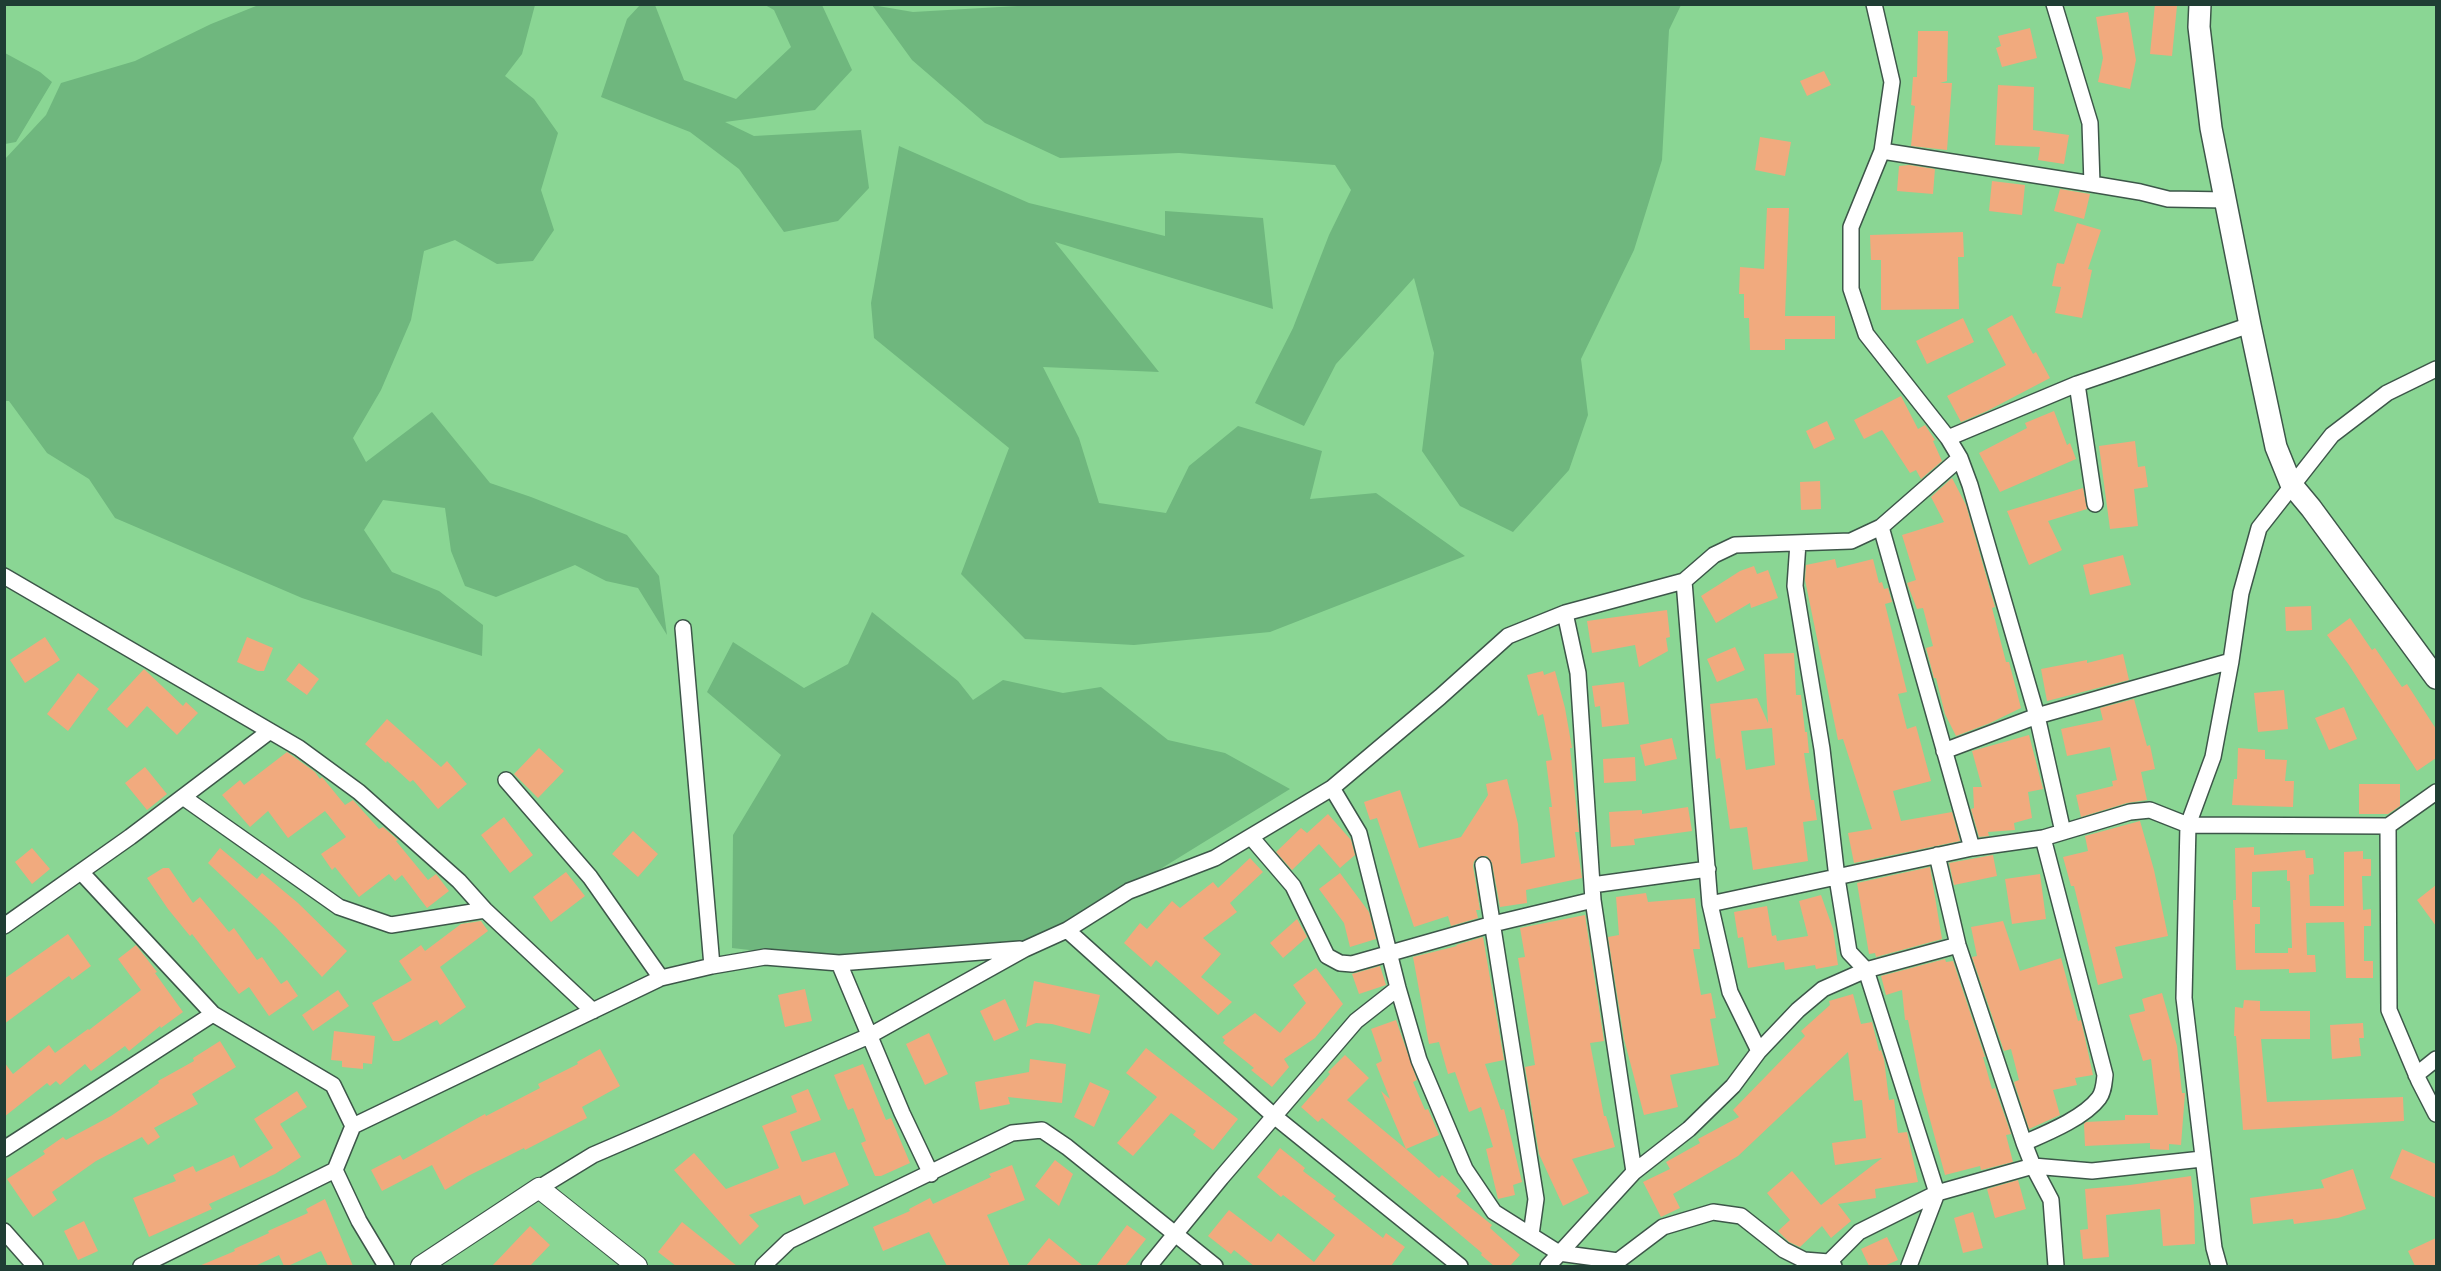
<!DOCTYPE html>
<html>
<head>
<meta charset="utf-8">
<style>
  body { margin:0 }
  #map { position:relative; width:2441px; height:1271px; overflow:hidden; background:#e9e2bf; font-family:Mynerve,sans-serif }
  canvas { display:block }
  .frame { position:absolute; inset:0; border:6px solid #1f3d34; pointer-events:none }
</style>
</head>
<body>
<div id="map">
<canvas width="2441" height="1271"></canvas>
<div class="frame"></div>
</div>
<script>
const ctx = document.querySelector('canvas').getContext('2d');
ctx.lineJoin = 'round';
function fillPath(path, color) {
  ctx.fillStyle = color;
  ctx.fill(path, 'evenodd');
}
function strokePath(path, color, width, dash) {
  ctx.strokeStyle = color;
  ctx.lineWidth = width;
  ctx.lineCap = dash ? 'butt' : 'round';
  ctx.setLineDash(dash || []);
  ctx.stroke(path);
}
const green = new Path2D(`
  M5,5h2431v1261h-2431z`);
const forest = new Path2D(`
  M261,4l274,1 -13,49 -17,22 29,23 24,34 -17,57 13,40 -21,31 -36,3 -42,-24 -31,11 -13,69 -30,70 -28,48 13,24 66,-50 58,71 41,14 96,38 32,41 8,59 -29,-47 -32,-7 -31,-16 -79,32 -31,-11 -14,-35 -6,-43 -62,-8 -19,30 28,42 47,19 44,34 -1,31 -180,-58 -187,-80 -26,-39 -42,-26 -38,-52h-4v-242l41,-44 15,-32 74,-22 76,-37z
  M1052,4l629,1 -12,25 -7,130 -28,90 -53,109 7,56 -19,55 -56,62 -53,-26 -38,-55 12,-98 -20,-75 -78,86 -32,62 -49,-23 38,-75 36,-93 22,-45 -16,-25 -156,-12 -119,5 -75,-35 -73,-63 -40,-55 41,7z
  M640,5h15l29,75 52,19 55,-52 -17,-37 -9,-5h57l30,65 -37,40 -90,12 29,14 107,-6 8,58 -31,33 -54,11 -45,-63 -49,-37 -89,-35 26,-78z
  M5,53l35,19 12,10 -36,60 -11,2z
  M899,146l130,57 136,33v-25l98,7 10,91 -218,-67 104,130 -116,-5 36,71 20,65 67,10 23,-47 49,-40 84,25 -12,48 66,-6 89,63 -195,76 -136,13 -109,-6 -64,-65 48,-126 -135,-110 -3,-35z
  M872,612l86,69 15,19 30,-20 60,13 38,-6 67,53 57,13 65,36 -243,150 -218,20 -97,-11 1,-113 48,-80 -74,-63 26,-50 71,46 44,-24z`);
const building = new Path2D(`
  M2155,4l22,2 -5,50 -22,-2z
  M2128,12l8,48 -6,29 -32,-7 5,-24 -7,-41z
  M2030,28l7,30 -35,9 -6,-19 5,-2 -3,-10z
  M1918,31h30l-1,50 -7,2h12l-5,67 -36,-4 4,-40 -4,-1 2,-28h4z
  M1824,71l7,14 -24,11 -7,-15z
  M1998,85l36,2 -1,43 36,5 -5,29 -26,-4 2,-13 -45,-2z
  M1760,137l31,5 -6,34 -30,-6z
  M1909,165l26,4 -2,25 -36,-3 2,-25z
  M1992,181l33,4 -3,30 -33,-4z
  M2060,189l30,5 -6,25 -30,-8z
  M1767,208h22l-4,108h50v23h-50v11h-35l-1,-32h-5v-24h-5l1,-27 24,2z
  M2077,223l24,7 -13,39 4,1 -10,48 -27,-5 6,-26 -9,-1 5,-23 7,1z
  M1963,232l1,25h-6l1,52 -78,1v-50h-10l-1,-25z
  M2012,315l21,39 3,-2 14,26 -63,33 -26,11 -14,-26 59,-31 -19,-36z
  M1963,318l11,24 -47,22 -11,-23z
  M1901,396l17,33 7,-4 10,15 -2,1 9,20 -21,18 -5,-9 -6,3 -28,-43 -18,9 -10,-19z
  M2054,411l13,34 3,-2 6,16 -76,33 -21,-39 48,-25 -2,-5z
  M1827,421l8,18 -21,10 -8,-18z
  M2135,441l3,26 7,-1 3,21 -14,2 4,37 -28,3 -11,-83z
  M1952,478l14,27 29,102 -3,1 14,54h3l12,46 -31,15 -34,13 -11,-22 -9,-36h-2l-5,-19 -3,-11 7,-2 -10,-38 -6,1 -10,-26 9,-3 -14,-45 42,-13 -13,-25z
  M1820,481l1,28 -20,1 -1,-28z
  M2083,488l4,21 -39,12 14,29 -33,15 -22,-54z
  M2123,555l8,30 -41,10 -7,-30z
  M1835,559l2,9 36,-9 6,24 3,-1 2,7 4,-1 4,14 -7,2 22,88 -9,2 9,35 9,-3 15,55 -38,10 8,30 51,-9 8,29 -106,22 -6,-30 24,-4 -29,-90 -5,1 -33,-160 1,-15z
  M1754,566l3,8 11,-4 10,28 -27,10 -1,-5 -34,20 -15,-27 39,-25z
  M2311,606l1,24 -26,1 -1,-24z
  M1667,610l3,27 -4,1 2,13 -29,16 -4,-22 -43,8 -5,-32z
  M2350,618l22,32 3,-2 27,39 5,-3 29,45v29l-19,13 -68,-106 -22,-30z
  M45,637l15,23 -35,23 -15,-23z
  M247,637l26,11 -9,23h-6l-21,-9z
  M1735,647l10,23 -28,12 -10,-23z
  M1794,653l2,42h5l4,37h2l2,21h-5l7,47h3l3,20 -14,2 5,39 -55,9 -6,-43 -17,2 -10,-71 -4,1 -6,-55 47,-6 11,25 -4,-69zM1772,728l3,37 -29,5 -5,-39z
  M2123,654l6,26 -82,21 -6,-32 46,-9v3z
  M299,663l20,16 -12,16 -21,-15z
  M144,669l39,37 3,-4 12,11 -21,22 -30,-29 -20,22 -20,-19z
  M1543,671l1,4 11,-4 10,37 7,40h-2l9,84h-4l7,46 -56,12 1,13 -27,4 -8,-44 -5,-7h-6l-7,5 -1,5 7,44h-4l2,8 -27,8 -3,-10 -34,11 -37,-109 -7,2 -6,-18 36,-12 19,58 42,-11 27,-42 -2,-11 21,-5 11,45 3,40 34,-7 -6,-50h3l-6,-46 6,-1 -9,-46 -5,2 -11,-41z
  M78,673l21,16 -31,42 -21,-17z
  M1624,682l5,42 -27,3 -2,-21 -5,1 -3,-21z
  M2284,690l4,39 -30,3 -4,-39z
  M2134,699l13,47 3,-1 5,24 -14,3 6,28 -20,3 -46,14 -5,-22 37,-9 -1,-5 5,-1 -7,-33 -43,9 -6,-27 42,-9 -3,-12z
  M2344,707l13,32 -28,11 -14,-32z
  M387,719l54,48 6,-6 20,23 -29,25 -25,-29 -3,2 -23,-21 -1,2 -21,-19z
  M2029,735l14,54 -15,3 4,26 -18,5 1,7 -27,2 1,4 -10,1 -8,-28 3,-1 -1,-21h9l-10,-36z
  M1672,738l5,21 -32,7 -5,-21z
  M539,748l25,23 -26,27 -24,-24z
  M2238,748l27,2v9l22,1 -2,21h9l-1,26 -61,-2 2,-26h3z
  M287,752l28,20 5,7 2,-2 23,28 8,-5 26,29 4,-2 15,13 -2,1 32,39 8,-6 13,17 -22,17 -25,-33 -7,6 -6,-7 -30,23 -24,-30 -3,3 -11,-16 25,-17 -21,-26 -37,27 -20,-27 -18,16 -28,-32 18,-15 4,5z
  M1635,757l1,24 -32,2 -1,-24z
  M145,767l22,27 -20,16 -22,-27z
  M2359,784h41v22l-12,8h-29z
  M1688,807l4,24 -58,8 1,6 -24,2 -2,-35 33,-2v4z
  M1328,814l23,26 4,15 -15,13 -21,-24 -27,26 -16,-18 25,-24 6,5z
  M504,817l29,38 -23,18 -29,-38z
  M2140,821l14,49 14,66 -53,11 8,31 -25,7 -24,-99h-3l-8,-29 25,-6 -3,-15z
  M633,831l25,23 -20,23 -26,-23z
  M2254,847v8l51,-5 1,8h7l1,16 -5,1 1,31h34v-54l19,-1v8h8v17h-9l1,34 8,-1v17h-7v35h9v17h-27l-2,-56 -38,1 1,32h8l1,17 -27,1v-4l-53,1 -3,-70h3l-1,-52zM2287,870v11h3l2,67h-4v5h-33v-29h5v-17h-8v-35z
  M32,848l18,21 -18,15 -17,-22z
  M220,848l37,31 5,-6 36,30 49,48 -25,26 -46,-50 -68,-64z
  M1993,855l4,21 -43,9 -5,-22z
  M1250,858l13,14 -33,31 7,9 -34,26 18,16 -20,23 31,25 -14,13 -62,-55 -5,7 -27,-24 16,-20 7,6 25,-28 8,7 33,-26 5,6z
  M1930,867l12,72 -66,18 -1,-4 -6,1 -12,-71z
  M163,868h6l24,35 7,-6 29,35 5,-4 23,32 5,-3 19,27 6,-4 11,16 -29,20 -20,-29 -10,7 -47,-60 -2,2 -22,-27 -21,-31z
  M566,872l19,24 -34,26 -18,-25z
  M1340,873l29,39 7,27 -26,8 -6,-24 -25,-34z
  M2040,874l6,45 -34,5 -7,-45z
  M2436,885v41l-19,-26z
  M1646,893l2,9 47,-4 5,51h-7l8,46 10,-2 5,25 -6,1 9,46 -49,10 8,32 -34,8 -20,-76 -16,-102 11,-2 -3,-38z
  M1821,895l12,34 5,36 -22,4 -1,-4 -30,5 -1,-8 -36,6 -5,-31 -5,1 -4,-26 33,-6 5,30 4,-1 1,6 31,-5 -9,-35z
  M1585,915l19,126 -14,2 14,73h2l9,31 -43,12 17,34 -26,13 -24,-52 -14,-87 10,-2 -17,-107 7,-1 -5,-29z
  M1297,919l10,18 -24,21 -13,-15z
  M481,921l7,10 -48,36 26,40 -26,18 -3,-5 -38,21h-6l-21,-38 40,-23 -13,-19 22,-16 4,6 36,-27z
  M2003,921l17,50 41,-13 17,63 3,-1 12,55 -18,3 2,7 -24,5 7,25 -31,14 -15,-47 5,-2 -8,-31 -7,2 -32,-94 5,-1 -6,-29z
  M68,934l23,32 -19,14 -3,-4 -65,48v-45z
  M1483,937l21,123 -19,4 16,46 3,-1 18,73 -9,3 2,10 -17,4 -12,-50 7,-2 -12,-40 -12,5 -14,-40 -7,2 -9,-32 -10,2 -16,-87 44,-11 -1,-1z
  M136,945l21,27 -2,1 28,39 -22,16 -1,-2 -31,25 -4,-5 -34,25 -6,-7 -25,21 -4,-4 -6,5 -3,-3 -43,34v-55l9,12 36,-29 6,8 33,-24 1,1 52,-40 -23,-31z
  M1945,959l1,3 7,-1 32,96h-2l9,32 3,-1 16,46 -5,1 7,27 -32,8 -1,-4 -35,9 -23,-85 -14,-70h-3l-3,-30 -16,5 -5,-19z
  M1380,966l6,19 -27,9 -7,-20z
  M1316,968l27,36 -28,34 -31,21 5,8 -17,20 -21,-17 3,-2 -31,-25 2,-3 -3,-3 33,-24 25,20 26,-30 -13,-18z
  M1034,981l66,14 -10,39 -38,-10 -16,-1 -10,4z
  M805,989l7,32 -27,6 -7,-32z
  M338,990l11,16 -36,25 -11,-16z
  M2162,993l15,53 5,47h3l-4,52 -12,-1v6l-19,-1v-6l-65,3 -1,-22 2,-2 39,-2v-5h33l-7,-56 -8,2 -14,-46 16,-4 -3,-12z
  M1853,994l8,30 11,-2 7,29 2,-1 3,9 5,41 5,-1 4,34 9,-1 11,50 -43,7 1,9 -38,6 13,17 -20,17 -9,-12 -22,21 -11,-5 -11,-11 12,-11 -23,-27 25,-22 29,34 61,-47 -47,7 -3,-22 34,-5 -4,-38 -8,1 -6,-49 -110,104 -65,38 7,14 -19,9 -18,-35 27,-13 -4,-7 34,-19 -2,-4 41,-22 -6,-7 72,-74 -4,-5 29,-26 -1,-4z
  M1005,999l14,31 -25,11 -14,-30z
  M2244,1000l16,1v10h50v28h-49l6,63 136,-5 1,24 -161,9 -7,-94h-2l1,-29 8,1z
  M1396,1020l21,60 -4,2 12,28 3,-1 11,26 -33,14 33,29 3,-3 19,16 -5,5 36,29 -2,3 30,27 -10,11h-16l-13,-11 1,-2 -160,-135 -4,4 -17,-15 29,-33 -2,-2 17,-17 24,23 -22,22 59,49 -25,-58 9,8 -14,-35 6,-3 -11,-32z
  M2363,1023l1,15h-5l2,18 -29,3 -2,-34z
  M334,1031l41,5 -3,28 -9,-1v6l-21,-2v-6l-11,-1z
  M929,1033l19,41 -23,11 -19,-41z
  M220,1041l16,26 -44,27 6,10 -44,24 6,9 -12,8 -6,-8 -46,24 -44,31 5,8 -24,17 -26,-38 38,-25 -2,-3 20,-14 3,3 45,-24 48,-33 -1,-2 36,-20 -1,-3z
  M1146,1048l92,71 -25,31 -20,-15 3,-4 -25,-18 -38,43 -16,-13 40,-46 -31,-24z
  M600,1049l20,37 -38,21 5,11 -62,32 -1,-2 -56,28 -23,14 -13,-25 -50,26 -11,-21 29,-15 3,5 60,-34 22,-12 1,2 54,-28 -2,-4 40,-20 -1,-2z
  M1030,1059l36,5 -4,39 -54,-6 2,7 -30,6 -5,-28 54,-10z
  M863,1064l23,56 5,-2 19,45 -29,13h-6l-14,-33 5,-2 -13,-33 -5,2 -14,-35z
  M1090,1082l20,9 -16,36 -20,-10z
  M808,1089l13,31 -31,12 12,30 33,-10 14,33 -45,20 -4,-10 -51,20 10,11 -19,19 -66,-75 20,-17 32,36 53,-21 -17,-42 35,-14 -6,-16z
  M297,1091l10,16 -27,17 21,33 -26,17 -66,30 3,5 -63,28 -16,-39 43,-17 -3,-6 20,-9 3,6 38,-17 6,13 33,-20 -19,-29z
  M1280,1148l25,20 -2,3 33,25 -3,3 50,39 3,-5 19,14 -14,19h-137l-20,-16 -3,4 -23,-18 21,-26 42,32 7,-9 36,29 21,-27 -52,-40 -2,2 -24,-20z
  M2402,1149l34,15v34l-46,-20z
  M1055,1160l18,14 -14,32 -24,-20z
  M1012,1165l13,35 -38,15 23,51h-63l-18,-34 -46,19 -10,-24 37,-16 -1,-2 21,-11 3,6 58,-27 -2,-3z
  M2353,1169l13,40 -28,9 -44,6 -1,-5 -40,5 -3,-26 74,-10 -3,-8z
  M2191,1176l3,30 1,38 -32,2 -3,-37 -54,6 3,42 -26,2 -3,-29 8,-1 -3,-40 45,-4z
  M2018,1180l8,29 -31,9 -8,-29z
  M325,1199l28,67h-25l-7,-15 -33,15h-4l-5,-11 -24,11h-56l36,-15 -1,-2 35,-16 -1,-2 40,-18 -2,-4z
  M1973,1212l10,36 -20,5 -9,-35z
  M84,1221l14,30 -20,9 -14,-29z
  M682,1222l55,44h-61l-18,-14z
  M1127,1225l19,14 -21,27h-29z
  M530,1226l20,19 -20,21h-38z
  M1887,1237l11,23 -14,6h-15l-8,-17z
  M1049,1238l34,28h-57z
  M2436,1238v28h-21l-7,-15z`);
const minor = new Path2D(`
  M1874,4l18,78 -10,69 -31,76v62l15,45 82,104 12,20 10,27 67,231 26,116
  M2054,4l36,119 2,61 48,8 28,7 58,1
  M1882,151l210,33
  M2077,384l18,120
  M1948,438l129,-54 173,-59
  M1881,527l91,321
  M1798,543l-3,43 27,163 15,129 12,74 17,18 71,223 -28,73
  M4,576l295,172 60,44 100,89 26,29 108,101
  M1684,581l26,323 20,88 29,59
  M1565,613l13,60 15,227 41,272
  M683,628l29,338
  M1944,751l93,-35 194,-55
  M506,780l84,97 71,101
  M1332,788l27,45 39,155 21,72 46,109 29,43 65,41 59,8 45,-34 50,-15 28,4 43,34 20,10 25,2 5,4
  M183,797l156,110 52,18 94,-15
  M2388,826l1,184 30,71 17,33
  M1251,837l42,49 34,70 13,7 12,1 141,-40 100,-24
  M1937,855l21,90 66,198 9,23 18,34 5,66
  M1483,865l53,334 -5,36
  M81,872l132,142 120,71 20,41
  M1592,885l116,-16
  M1710,904l262,-56 71,-10 87,-26 20,-2 38,15 200,1 48,-34
  M4,926l126,-89 140,-106
  M1067,930l207,186 186,150
  M839,963l63,150 29,61
  M2416,1075l20,-16
  M2024,1143c23,-10 60,-25 75,-45 5,-7 5,-15 6,-23l-62,-237
  M4,1149l209,-135
  M539,1188l54,-33 276,-119 156,-87 42,-19 62,-39 86,-33 117,-70 108,-91 68,-61 57,-23 119,-32 30,-26 21,-10 116,-4 30,-14 79,-69
  M4,1231l31,35
  M1829,1262l30,-30 78,-39 96,-27 59,5 110,-12
  M141,1266l194,-96
  M386,1266l-27,-45 -24,-51 18,-44 308,-148 51,-12 53,-9 74,6 181,-14
  M763,1266l26,-25 223,-108 30,-3 25,17 148,119
  M1149,1266l72,-88 135,-157 42,-33
  M1548,1266l86,-94 55,-43 44,-43 26,-35 39,-41 25,-21 43,-19 92,-25
  M2219,1266l-5,-18 -30,-250 4,-173 25,-68 18,-96 10,-68 18,-65 73,-93 55,-42 49,-24`);
const tertiary = new Path2D(`
  M421,1266l118,-78 98,78`);
const secondary = new Path2D(`
  M2200,4l-1,23 12,101 39,197 26,122 15,37 20,24 125,170`);
fillPath(green, '#8ad694');
fillPath(forest, '#6fb77e');
fillPath(building, '#f1aa7e');
strokePath(minor, '#3d5649', 18);
strokePath(tertiary, '#3d5649', 22);
strokePath(secondary, '#3d5649', 24);
strokePath(minor, '#fff', 15);
strokePath(tertiary, '#fff', 20);
strokePath(secondary, '#fff', 21);
</script>
</body>
</html>
